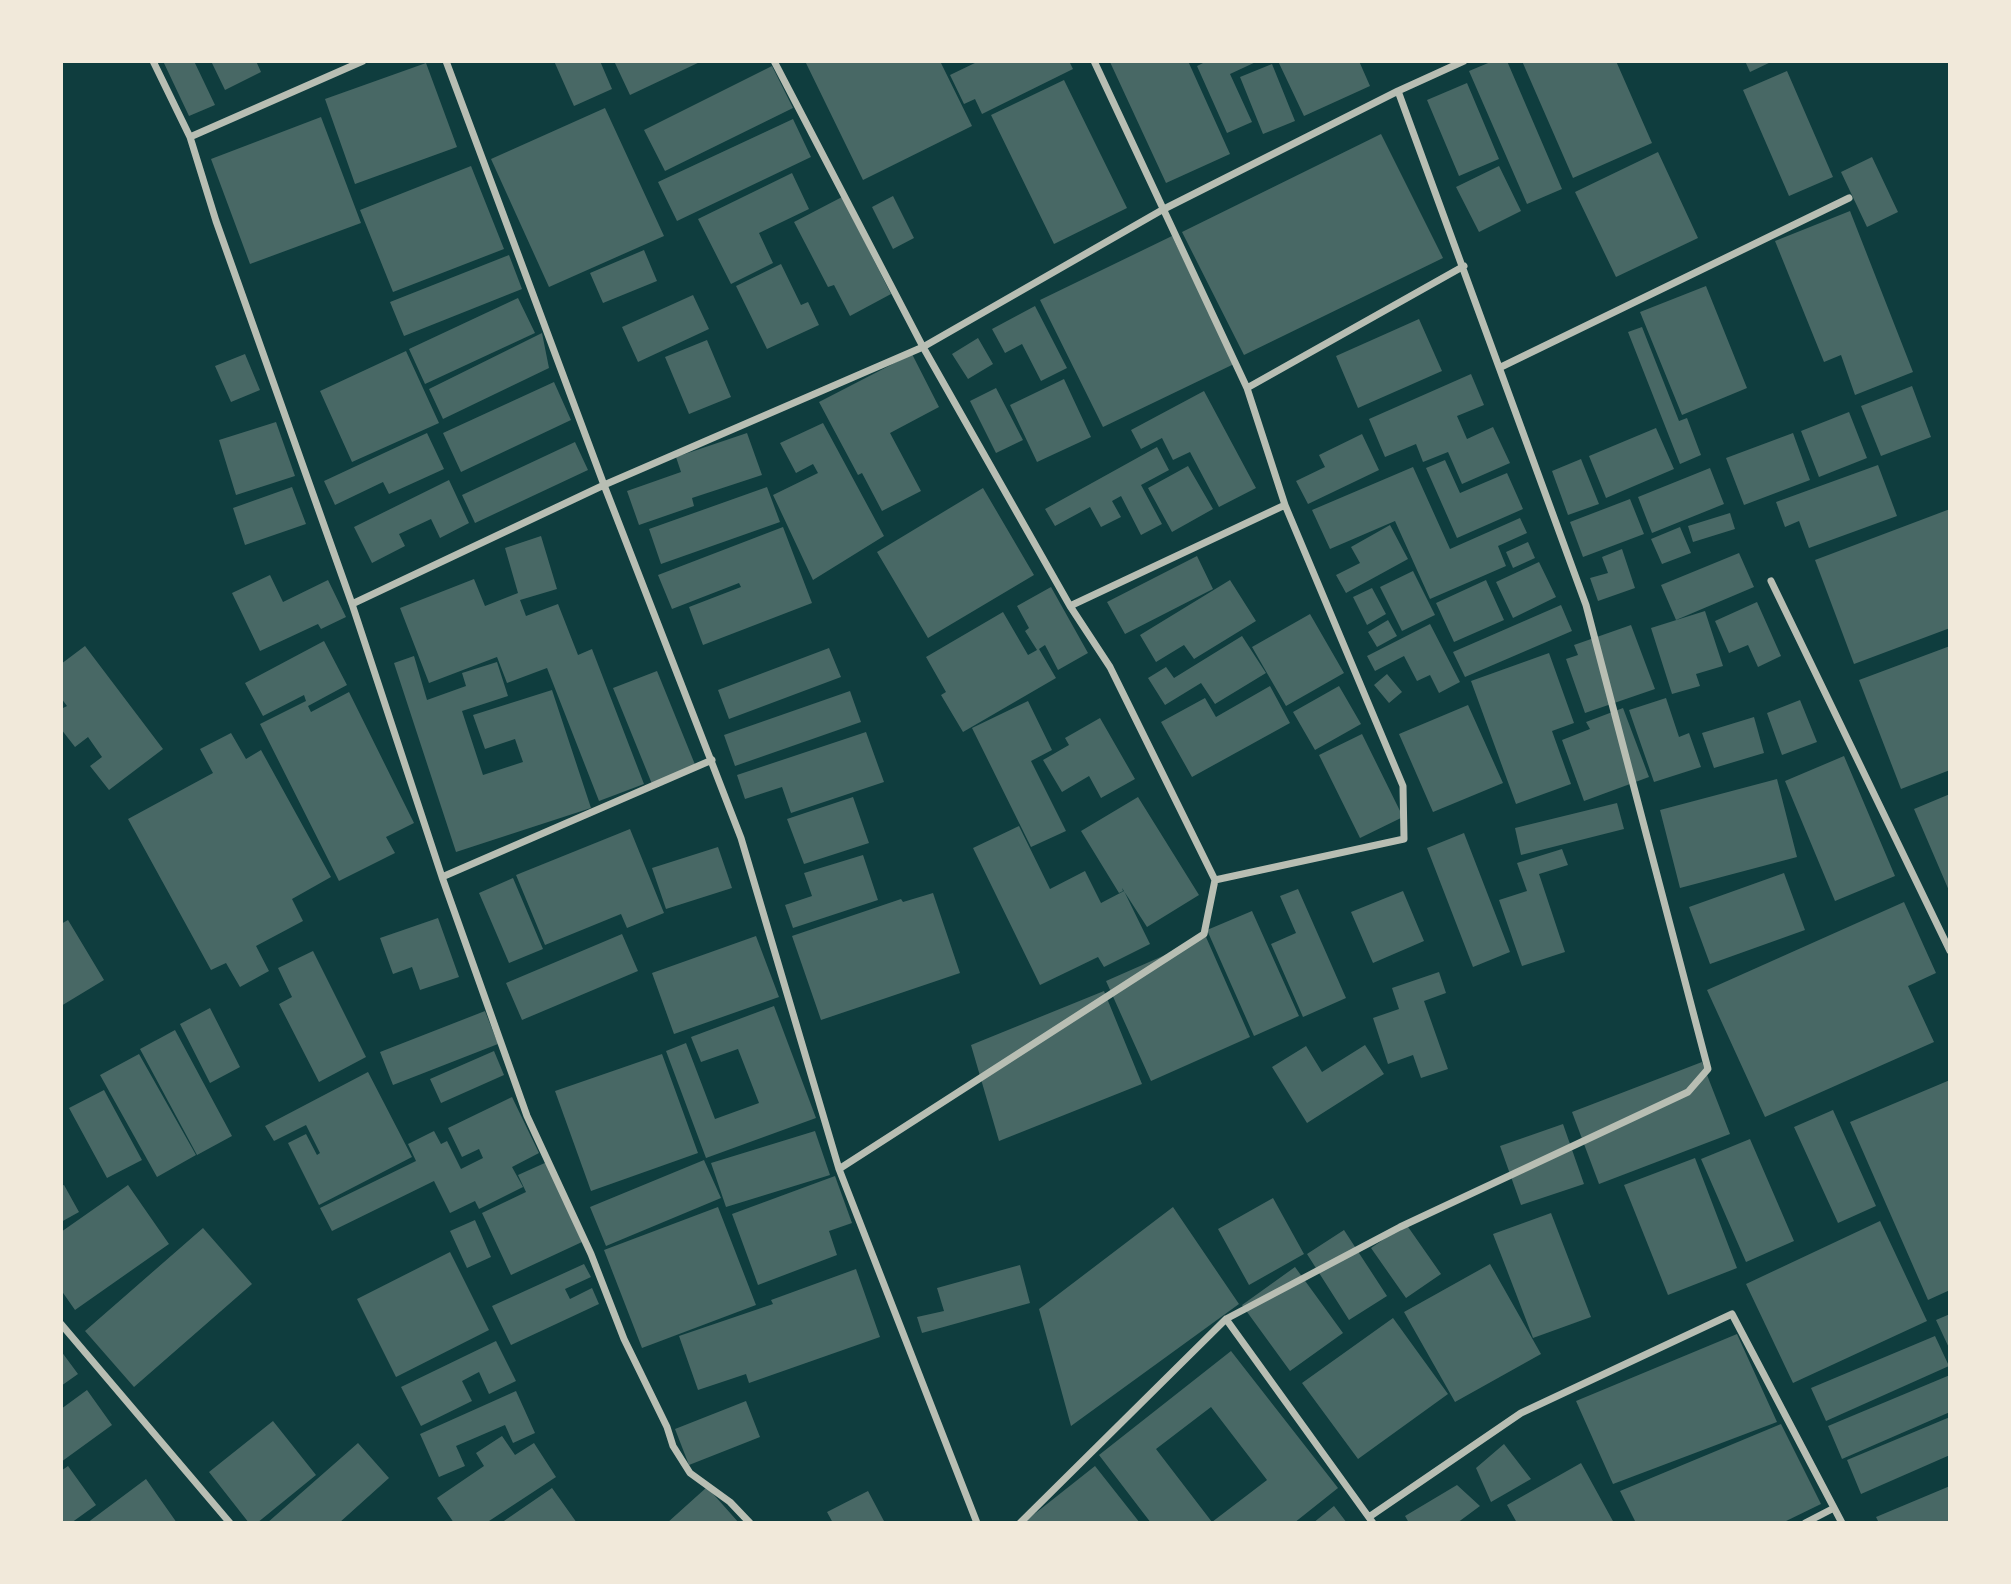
<!DOCTYPE html>
<html>
<head>
<meta charset="utf-8">
<style>
  body { margin:0 }
  #map { position:relative; width:2011px; height:1584px; overflow:hidden; background:#0f3d3e; font-family:"Exo 2",sans-serif }
  canvas { display:block }
  .frame { position:absolute; inset:0; border:63px solid #f1e9da; pointer-events:none }
</style>
</head>
<body>
<div id="map">
<canvas width="2011" height="1584"></canvas>
<div class="frame"></div>
</div>
<script>
const ctx = document.querySelector('canvas').getContext('2d');
ctx.lineJoin = 'round';
function fillPath(path, color) {
  ctx.fillStyle = color;
  ctx.fill(path, 'evenodd');
}
function strokePath(path, color, width, dash) {
  ctx.strokeStyle = color;
  ctx.lineWidth = width;
  ctx.lineCap = dash ? 'butt' : 'round';
  ctx.setLineDash(dash || []);
  ctx.stroke(path);
}
const building = new Path2D(`
  M163,61h31l21,44 -26,11z
  M211,61h45l5,11 -36,18z
  M554,61h46l12,28 -38,17z
  M614,61h88l-72,34z
  M805,61h135l32,65 -109,54z
  M979,61h90l4,8 -91,45 -7,-15 -11,5 -14,-29z
  M1188,61l42,93 -64,29 -56,-121z
  M1207,61h51l-28,13 22,48 -25,11 -30,-67z
  M1278,61h81l11,25 -66,30z
  M1493,61h14l55,128 -35,15 -58,-133z
  M1522,61h94l36,82 -79,35z
  M1745,61h28l-23,11z
  M426,63l31,84 -102,37 -30,-85z
  M1272,64l23,57 -32,13 -23,-57z
  M772,66l21,42 -128,63 -21,-41z
  M1787,71l46,106 -44,19 -46,-106z
  M1064,80l63,128 -73,36 -63,-129z
  M1467,83l32,76 -40,17 -32,-76z
  M605,108l59,128 -115,51 -58,-128z
  M321,117l40,106 -111,41 -39,-105z
  M793,119l18,38 -134,64 -19,-39z
  M1381,134l62,124 -199,97 -62,-123z
  M1658,152l40,86 -82,39 -41,-85z
  M1872,157l26,55 -31,15 -26,-55z
  M471,166l33,83 -111,43 -33,-82z
  M1499,166l22,45 -42,21 -23,-45z
  M792,173l17,36 -50,24 14,30 -42,21 -33,-65z
  M893,196l21,42 -21,11 -21,-42z
  M842,197l49,97 -41,22 -16,-31 -6,2 -34,-65z
  M1850,211l63,161 -58,23 -14,-40 -17,7 -49,-121z
  M1172,236l62,128 -131,63 -63,-127z
  M644,250l13,31 -54,22 -13,-30z
  M509,255l13,34 -118,47 -14,-34z
  M781,264l20,41 7,-3 11,23 -52,24 -31,-63z
  M1706,286l41,102 -65,27 -42,-103z
  M693,295l16,34 -71,33 -16,-35z
  M518,298l17,35 -110,51 -16,-35z
  M1035,306l32,62 -26,13 -19,-37 -17,9 -13,-24z
  M1419,319l23,52 -84,37 -22,-52z
  M1642,327l37,94 8,-3 14,37 -21,9 -52,-132z
  M542,333l7,35 -106,51 -14,-30z
  M978,338l15,26 -25,15 -16,-25z
  M707,340l24,57 -42,17 -24,-57z
  M406,351l33,72 -87,39 -32,-71z
  M245,354l15,36 -29,12 -16,-36z
  M912,354l27,53 -49,26 31,58 -39,20 -20,-38 -4,2 -39,-73z
  M1471,374l13,31 -27,11 10,23 26,-12 17,36 -48,21 -14,-32 -25,10 -7,-18 -31,13 -16,-38z
  M1064,379l27,58 -54,25 -27,-57z
  M554,382l17,38 -110,52 -18,-39z
  M1912,386l19,51 -50,19 -20,-50z
  M996,388l27,52 -27,13 -26,-52z
  M1204,391l52,97 -37,19 -29,-55 -17,8 -11,-22 -21,11 -10,-19z
  M1849,412l18,46 -48,19 -18,-46z
  M276,422l19,54 -59,19 -17,-55z
  M823,423l61,113 -71,44 -40,-85 45,-22 -5,-9 -17,9 -16,-30z
  M1656,428l18,41 -68,29 -17,-42z
  M427,433l17,36 -55,25 -6,-12 -48,23 -11,-24z
  M747,433l15,42 -70,23 2,8 -55,19 -12,-34 54,-19 -5,-15z
  M1793,433l17,47 -66,25 -18,-47z
  M1362,434l17,36 -71,34 -12,-23 29,-14 -6,-12z
  M575,442l13,28 -113,53 -13,-28z
  M1157,447l12,23 -28,15 21,39 -21,11 -20,-39 -9,5 9,16 -20,10 -11,-20 -35,19 -10,-17z
  M1581,459l18,45 -31,11 -16,-44z
  M1445,460l15,33 47,-20 16,36 -66,29 -31,-70z
  M1878,465l19,51 -88,32 -10,-27 -14,6 -9,-25z
  M1188,466l25,43 -41,23 -24,-44z
  M1413,467l37,82 70,-31 7,15 -29,13 8,20 -76,33 -35,-78 -65,28 -18,-39z
  M1710,468l14,36 -72,29 -14,-36z
  M449,480l20,43 -29,15 -9,-19 -32,15 6,12 -33,17 -18,-36z
  M292,487l14,37 -61,21 -12,-37z
  M767,487l13,35 -119,42 -12,-35z
  M983,488l51,87 -106,63 -51,-86z
  M1630,499l14,35 -61,23 -13,-35z
  M1950,509v119l-96,36 -39,-104z
  M1730,513l5,16 -42,13 -5,-16z
  M1390,525l18,34 -62,34 -10,-18 24,-12 -9,-16z
  M783,527l29,76 -109,42 -14,-38 52,-20 -2,-4 -67,26 -14,-34z
  M1680,527l11,26 -29,11 -11,-25z
  M541,536l16,53 -37,11 6,16 32,-12 20,51 14,-6 52,135 -45,17 -52,-133 -40,15 -10,-26 -68,26 -29,-75 74,-29 11,27 33,-13 -13,-45z
  M1528,542l7,16 -22,10 -7,-16z
  M1622,549l13,39 -37,13 -8,-23 18,-5 -6,-16z
  M1739,553l15,34 -78,33 -15,-35z
  M1197,556l16,33 -88,45 -18,-32z
  M1539,562l17,35 -43,21 -17,-36z
  M1413,571l22,44 -33,16 -22,-44z
  M270,575l13,27 45,-22 18,37 -25,12 -3,-5 -58,27 -28,-58z
  M1230,580l26,41 -62,38 -10,-14 -28,17 -16,-27z
  M1486,580l18,40 -50,22 -18,-39z
  M1051,587l37,66 -30,17 -13,-25 -6,4 17,29 -93,54 -22,-37 5,-3 -20,-35 77,-45 25,43 9,-5 -12,-19 4,-3 -12,-22z
  M1372,588l14,26 -19,11 -14,-28z
  M1757,602l24,54 -23,11 -10,-22 -19,8 -14,-32z
  M1561,605l11,26 -107,46 -12,-25z
  M1705,611l18,55 -27,8 4,12 -28,8 -21,-66z
  M1310,614l34,59 -58,33 -34,-59z
  M1388,620l9,16 -20,11 -9,-15z
  M1430,624l30,58 -21,11 -9,-18 -13,6 -13,-25 -29,15 -8,-15z
  M1631,625l24,64 -70,24 -19,-54 12,-4 -4,-10z
  M1242,636l24,37 -51,31 -14,-21 -36,22 -17,-27 18,-11 8,11z
  M324,641l23,44 -39,21 3,6 38,-20 65,131 -28,14 9,16 -56,28 -79,-157 46,-23 -2,-6 -41,21 -18,-33z
  M85,646l78,103 -54,41 -19,-24 12,-9 -14,-20 -13,10 -14,-18v-20l6,-3 -6,-8v-34z
  M1950,646v124l-49,19 -42,-109z
  M829,648l12,29 -112,42 -11,-29z
  M1549,653l25,70 -22,8 19,53 -55,20 -45,-123z
  M414,656l13,44 39,-14 -4,-13 35,-11 11,34 -46,15 21,64 40,-13 -8,-23 -30,10 -12,-34 79,-25 39,118 -135,44 -62,-189z
  M657,671l39,96 -44,17 -39,-96z
  M1387,674l15,18 -13,11 -15,-18z
  M1270,686l20,37 -98,54 -31,-55 44,-24 11,19z
  M1339,686l22,38 -46,26 -22,-38z
  M850,691l11,31 -126,44 -11,-31z
  M1666,698l13,39 10,-4 12,34 -47,15 -25,-72z
  M1800,700l17,42 -35,13 -15,-42z
  M1028,701l24,49 -21,11 35,70 -35,16 -59,-119z
  M1468,705l35,78 -70,29 -34,-78z
  M1623,708l26,69 -65,24 -22,-61 28,-11 -4,-7z
  M1754,717l10,36 -50,15 -12,-35z
  M1100,718l35,61 -34,19 -12,-22 -27,16 -19,-32 26,-15 -4,-7z
  M866,732l18,50 -93,31 -9,-26 -37,12 -8,-24z
  M231,733l15,26 15,-9 70,127 -39,22 11,22 -47,25 13,25 -29,16 -14,-24 -15,7 -83,-151 85,-46 -13,-24z
  M1362,734l41,83 -43,21 -41,-83z
  M1844,756l51,120 -60,25 -50,-120z
  M1777,779l20,78 -117,31 -20,-78z
  M1950,794v99l-36,-84z
  M853,797l16,46 -65,21 -17,-45z
  M1138,797l61,98 -52,32 -25,-39 1,3 -4,2 -38,-62z
  M1617,803l7,26 -103,26 -6,-27z
  M1019,826l31,63 35,-18 16,32 23,-12 26,53 -46,23 -6,-10 -58,28 -67,-137z
  M630,829l34,84 -37,15 -6,-14 -76,31 -29,-70z
  M1464,833l46,119 -37,15 -46,-119z
  M718,847l14,41 -66,21 -14,-41z
  M1562,849l6,16 -29,9 26,78 -43,14 -23,-66 28,-9 -10,-28z
  M863,855l15,45 -85,28 -8,-23 27,-9 -8,-23z
  M1784,873l21,57 -95,34 -21,-57z
  M513,878l30,71 -34,14 -30,-70z
  M1298,889l48,109 -43,19 -32,-73 25,-11 -16,-37z
  M1403,891l21,50 -51,22 -22,-51z
  M933,893l27,80 -139,47 -29,-84 109,-37 2,3z
  M1904,902l32,71 -28,13 26,56 -169,75 -58,-127z
  M1252,911l47,105 -45,20 -47,-106z
  M438,918l21,59 -39,13 -8,-23 -19,7 -13,-36z
  M68,920l36,60 -43,26v-82z
  M622,934l16,37 -116,49 -16,-37z
  M756,936l23,61 -105,37 -22,-61z
  M1206,937l44,100 -99,44 -45,-100z
  M313,951l53,106 -47,25 -40,-78 13,-7 -14,-29z
  M1439,972l7,21 -22,8 24,68 -27,9 -8,-23 -25,9 -15,-46 26,-9 -7,-21z
  M1104,991l38,93 -143,57 -28,-96z
  M774,1006l42,112 -110,40 -40,-107 20,-8 29,76 44,-16 -21,-54 -37,13 -10,-25z
  M210,1008l30,59 -30,16 -30,-59z
  M485,1011l13,33 -105,41 -13,-33z
  M175,1030l57,106 -35,19 -57,-106z
  M1365,1045l19,29 -77,49 -35,-56 34,-21 16,26z
  M494,1051l10,24 -63,28 -11,-24z
  M139,1054l57,101 -39,22 -57,-102z
  M662,1054l36,99 -107,38 -36,-100z
  M1702,1062l28,72 -131,50 -27,-72z
  M368,1072l44,85 -93,48 -31,-62 18,-9 11,21 3,-2 -14,-28 -32,16 -9,-15z
  M1950,1080v210l-22,10 -78,-178z
  M104,1090l38,70 -35,18 -38,-70z
  M512,1097l27,56 -27,14 11,20 -44,22 -4,-8 -25,12 -16,-32 -102,50 -12,-23 96,-47 -8,-17 26,-13 7,13 6,-3 14,28 22,-11 -4,-9 -17,8 -14,-29z
  M1833,1110l43,96 -38,17 -44,-96z
  M1563,1124l21,60 -63,21 -21,-59z
  M815,1131l15,44 -104,32 -15,-44z
  M1750,1139l44,102 -48,21 -45,-103z
  M1695,1158l42,110 -69,27 -44,-110z
  M704,1160l17,38 -115,48 -16,-39z
  M547,1162l35,80 -71,33 -29,-62 44,-21 -8,-17z
  M835,1176l17,47 -23,8 8,24 -79,30 -26,-71z
  M64,1185l15,27 -18,10v-36z
  M128,1185l41,59 -94,66 -14,-20v-58z
  M1273,1198l31,56 -55,31 -31,-56z
  M718,1207l38,98 -114,43 -38,-98z
  M1173,1207l66,97 -168,122 -32,-117z
  M1551,1213l40,104 -58,21 -40,-104z
  M475,1220l16,37 -24,11 -17,-37z
  M1880,1221l47,100 -134,62 -47,-99z
  M1406,1224l35,50 -35,24 -35,-50z
  M203,1228l49,56 -118,103 -49,-56z
  M1344,1230l43,66 -38,24 -42,-66z
  M450,1252l39,78 -93,47 -39,-78z
  M584,1264l7,13 -26,12 5,10 22,-11 7,16 -88,41 -19,-39z
  M1490,1264l51,90 -86,48 -51,-90z
  M1020,1265l10,38 -108,30 -5,-16 27,-6 -7,-23z
  M1295,1267l48,66 -53,38 -48,-66z
  M856,1269l24,68 -131,46 -3,-9 -48,16 -19,-54 94,-32 -2,-4z
  M1950,1314v36l-14,-30z
  M1393,1318l55,76 -90,65 -56,-76z
  M1737,1334l40,88 -164,62 -37,-83z
  M1935,1336l14,30 -123,55 -15,-33z
  M496,1341l20,40 -27,13 -10,-22 -17,9 10,20 -51,25 -20,-39z
  M61,1351l17,23 -17,12z
  M1231,1351l107,137 -44,35h-143l-52,-68zM1211,1407l56,73 -55,42 -56,-73z
  M1950,1375v37l-108,47 -14,-33z
  M87,1390l25,35 -51,37v-53z
  M516,1391l19,42 -22,10 -8,-18 -49,21 9,20 -26,11 -19,-43z
  M746,1401l14,36 -71,28 -14,-36z
  M1950,1417v38l-89,39 -14,-34z
  M273,1421l43,54 -59,48h-8l-40,-51z
  M1781,1424l40,80 -39,19h-146l-16,-32z
  M502,1436l13,19 19,-12 22,34 -70,46h-32l-17,-25 47,-32 -8,-13z
  M358,1443l31,35 -50,45h-72z
  M1504,1444l27,35 -40,23 -15,-34z
  M1581,1463l33,60h-97l-10,-18z
  M68,1466l28,39 -25,18h-10v-52z
  M1095,1466l45,57h-117z
  M146,1479l31,44h-90z
  M1457,1485l23,21 -23,17h-48l-4,-7z
  M1950,1486v37h-71l-3,-6z
  M707,1487l32,36h-72z
  M552,1488l25,35h-76z
  M868,1491l17,32h-52l-6,-11z
  M1334,1506l13,17h-34z`);
const minor = new Path2D(`
  M153,61l37,76
  M363,61l-173,76 26,84 136,383 90,273 85,239 64,138 33,85 43,88 6,19 17,27 40,29 20,21
  M446,61l158,424 137,353 98,331 138,354
  M774,61l149,286 147,259 40,61 105,213
  M1094,61l153,327
  M1501,367l348,-169
  M1771,581l179,370
  M352,604l252,-119 319,-138 239,-137 236,-119 66,-30
  M1070,606l215,-101 -38,-117 217,-122
  M442,877l270,-117
  M839,1169l365,-235 11,-54 189,-41 -1,-53 -118,-281
  M1226,1319l174,-92 288,-135 20,-23 -122,-464 -188,-514
  M61,1324l169,199
  M1369,1517l152,-104 211,-99 110,209
  M1020,1523l206,-204 147,204
  M1805,1523l29,-15`);
fillPath(building, '#486865');
strokePath(minor, '#b8beb3', 7);
</script>
</body>
</html>
